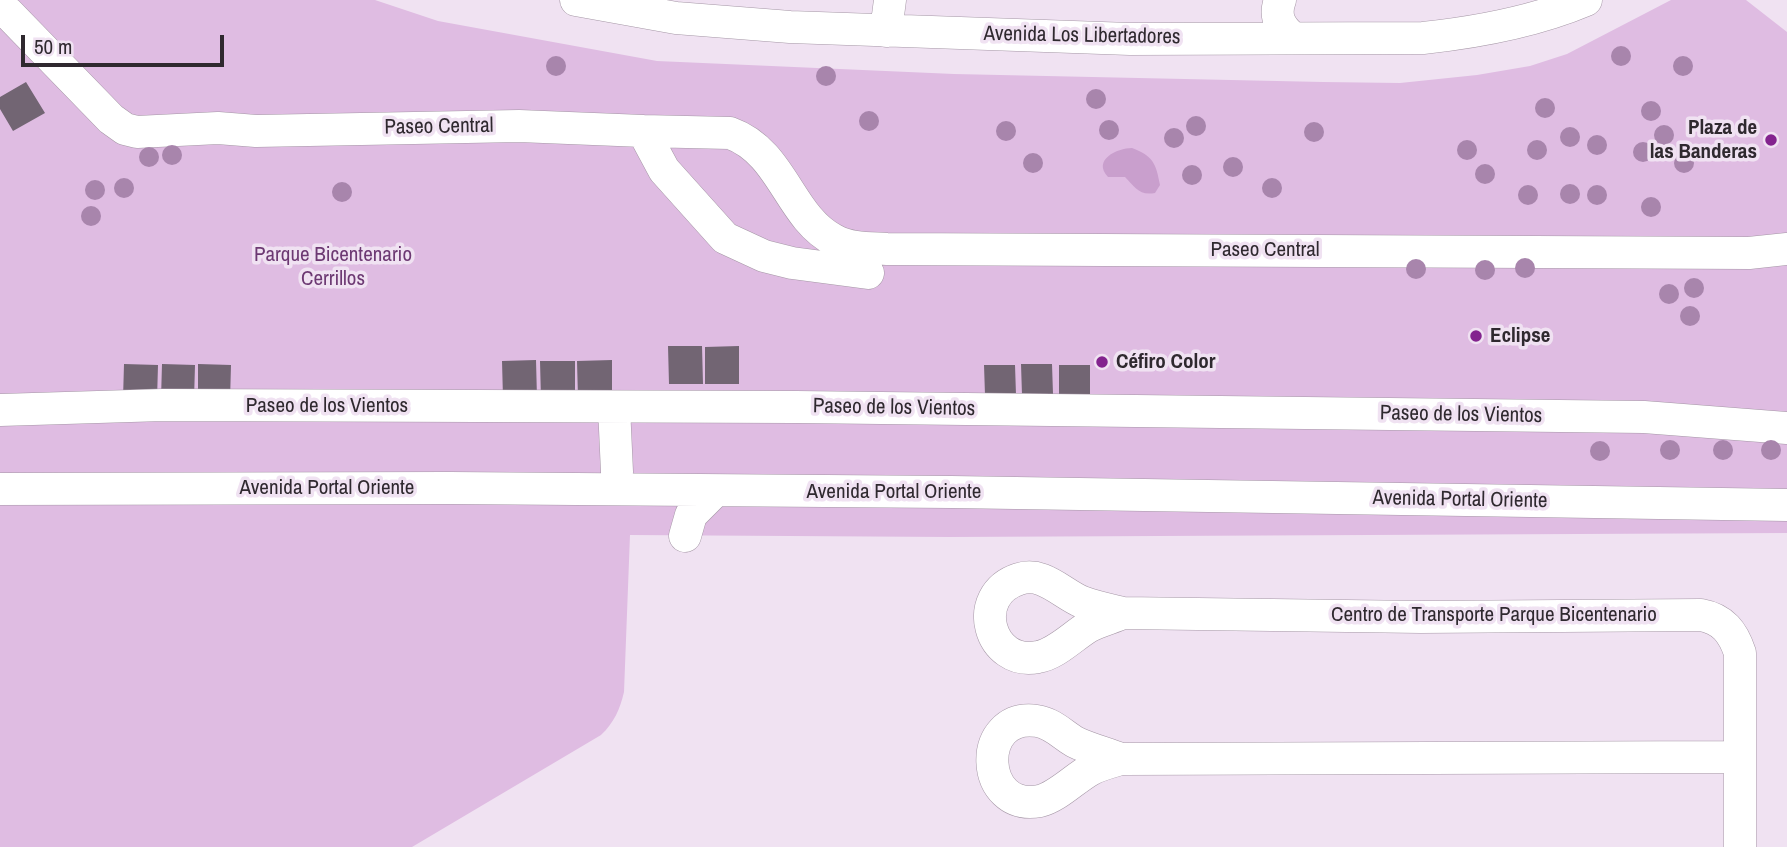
<!DOCTYPE html>
<html>
<head>
<meta charset="utf-8">
<style>
  body { margin:0 }
  #map { position:relative; width:1787px; height:847px; overflow:hidden; background:#f0e2f2; font-family:"Archivo Narrow",sans-serif }
  canvas { display:block }
  .scale { position:absolute; left:21px; top:35px; width:203px; height:32px; box-sizing:border-box; border:4px solid #2f292f; border-top:0; padding-left:9px; font-size:21px; line-height:24px; white-space:nowrap; color:#2f292f; -webkit-text-stroke:5px #f0e2f2; paint-order:stroke }
</style>
</head>
<body>
<div id="map">
<canvas width="1787" height="847"></canvas>
<div class="scale">50 m</div>
</div>
<script>
const ctx = document.querySelector('canvas').getContext('2d');
ctx.lineJoin = 'round';
function fillPath(path, color) {
  ctx.fillStyle = color;
  ctx.fill(path, 'evenodd');
}
function strokePath(path, color, width, dash) {
  ctx.strokeStyle = color;
  ctx.lineWidth = width;
  ctx.lineCap = dash ? 'butt' : 'round';
  ctx.setLineDash(dash || []);
  ctx.stroke(path);
}
function drawText(font, color, halo, rows, align = 'center') {
  ctx.font = font + ' "Archivo Narrow",sans-serif';
  ctx.lineWidth = 7;
  ctx.setLineDash([]);
  ctx.textBaseline = 'middle';
  ctx.strokeStyle = halo;
  ctx.fillStyle = color;
  for (const [text, x, y, turn = 0] of rows) {
    ctx.save();
    ctx.translate(x, y);
    ctx.rotate((+turn || 0) * Math.PI / 180);
    ctx.textAlign = isNaN(turn) ? turn : align;
    if (halo) ctx.strokeText(text, 0, 0);
    ctx.fillText(text, 0, 0);
    ctx.restore();
  }
}
const green = new Path2D(`
  M0,0h375l63,21 219,40 297,13 369,8 77,1 77,-8 53,-9 37,-12 104,-54h75l41,32v501l-838,4 -319,-2 -6,157c-4,17 -10,31 -23,43l-189,112h-412z`);
const forest = new Path2D(`
  M1132,148c21,8 24,15 28,37l-5,8c-16,3 -20,-6 -30,-16h-17c-16,-17 9,-29 24,-29z`);
const building = new Path2D(`
  M26,82l19,31 -32,18 -13,-22v-12z
  M668,346h34l1,38h-34z
  M739,346v38h-34v-37z
  M536,360l1,38h-34l-1,-37z
  M612,360v38h-34l-1,-37z
  M540,361h35v37l-34,1z
  M124,364l34,1 -1,35 -34,-1z
  M162,364l33,1 -1,35 -33,-1z
  M198,364l33,1 -1,36 -32,-1z
  M1021,364h31l1,30 -31,1z
  M984,365h31l1,30h-31z
  M1059,365h31v30h-31z`);
const minor = new Path2D(`
  M576,0l100,18 114,9 340,12 293,-1c56,-6 111,-16 163,-38
  M1280,0c-6,16 0,27 12,37
  M0,12l8,1 103,106 14,10 12,3 81,-4 38,3 263,-5 124,5 21,39 61,68 39,18 28,7 76,10
  M886,31l4,-31
  M643,131l87,2c53,19 59,84 104,107 16,9 35,8 53,9l862,4 38,-4
  M614,407l3,65
  M0,410l163,-5 633,2 848,10 143,11
  M0,489l450,-1 501,4 836,13
  M685,536l6,-21 24,-24
  M1123,613c-11,5 -24,8 -35,14 -15,9 -32,27 -50,30 -49,10 -69,-62 -19,-78 24,-8 42,14 63,23 13,5 28,8 41,11l298,4 280,-2c22,4 32,17 39,38v194
  M1121,759c-15,-6 -32,-10 -46,-17 -12,-7 -23,-19 -38,-21 -62,-9 -58,92 3,80 17,-4 34,-22 50,-31 9,-5 21,-8 31,-11l618,-2`);
const trees = [
  [1621,56],
  [556,66],
  [1683,66],
  [826,76],
  [1096,99],
  [1545,108],
  [1651,111],
  [869,121],
  [1196,126],
  [1109,130],
  [1006,131],
  [1314,132],
  [1664,135],
  [1570,137],
  [1174,138],
  [1597,145],
  [1467,150],
  [1537,150],
  [1643,152],
  [172,155],
  [149,157],
  [1033,163],
  [1684,163],
  [1233,167],
  [1485,174],
  [1192,175],
  [124,188],
  [1272,188],
  [95,190],
  [342,192],
  [1570,194],
  [1528,195],
  [1597,195],
  [1651,207],
  [91,216],
  [1525,268],
  [1416,269],
  [1485,270],
  [1694,288],
  [1669,294],
  [1690,316],
  [1670,450],
  [1723,450],
  [1771,450],
  [1600,451]
];
const markers = [
  [1771,140,7,"#83238e"],
  [1476,336,7,"#83238e"],
  [1102,362,7,"#83238e"]
];
const streetNames = [
  ["Avenida Los Libertadores",1082,36,1],
  ["Paseo Central",439,127,-1],
  ["Paseo Central",1265,250],
  ["Paseo de los Vientos",327,406],
  ["Paseo de los Vientos",894,408,1],
  ["Paseo de los Vientos",1461,415,1],
  ["Avenida Portal Oriente",327,488],
  ["Avenida Portal Oriente",894,492],
  ["Avenida Portal Oriente",1460,500,1],
  ["Centro de Transporte Parque Bicentenario",1494,615]
];
const poiNames = [
  ["Plaza de",1757,128,"right"],
  ["las Banderas",1757,152,"right"],
  ["Eclipse",1490,336],
  ["Céfiro Color",1116,362]
];
const parkNames = [
  ["Parque Bicentenario",333,255],
  ["Cerrillos",333,279]
];
fillPath(green, '#dfbce2');
fillPath(forest, '#c99fcd');
fillPath(building, '#726573');
strokePath(minor, '#a597a6', 33);
strokePath(minor, '#fff', 32);
ctx.fillStyle = '#a885ac';
for (const [x, y] of trees) {
  ctx.beginPath();
  ctx.arc(x, y, 10, 0, 2 * Math.PI);
  ctx.fill();
}
for (const [x, y, r, color] of markers) {
  const dot = new Path2D();
  dot.arc(x, y, r, 0, 2 * Math.PI);
  ctx.fillStyle = color;
  ctx.fill(dot);
  strokePath(dot, '#f0e2f2', 2.5);
}
drawText('21px', '#2f292f', '#f0e2f2', streetNames);
drawText('bold 21px', '#2f292f', '#f0e2f2', poiNames, 'left');
drawText('21px', '#6d3973', '#f0e2f2', parkNames);
</script>
</body>
</html>
